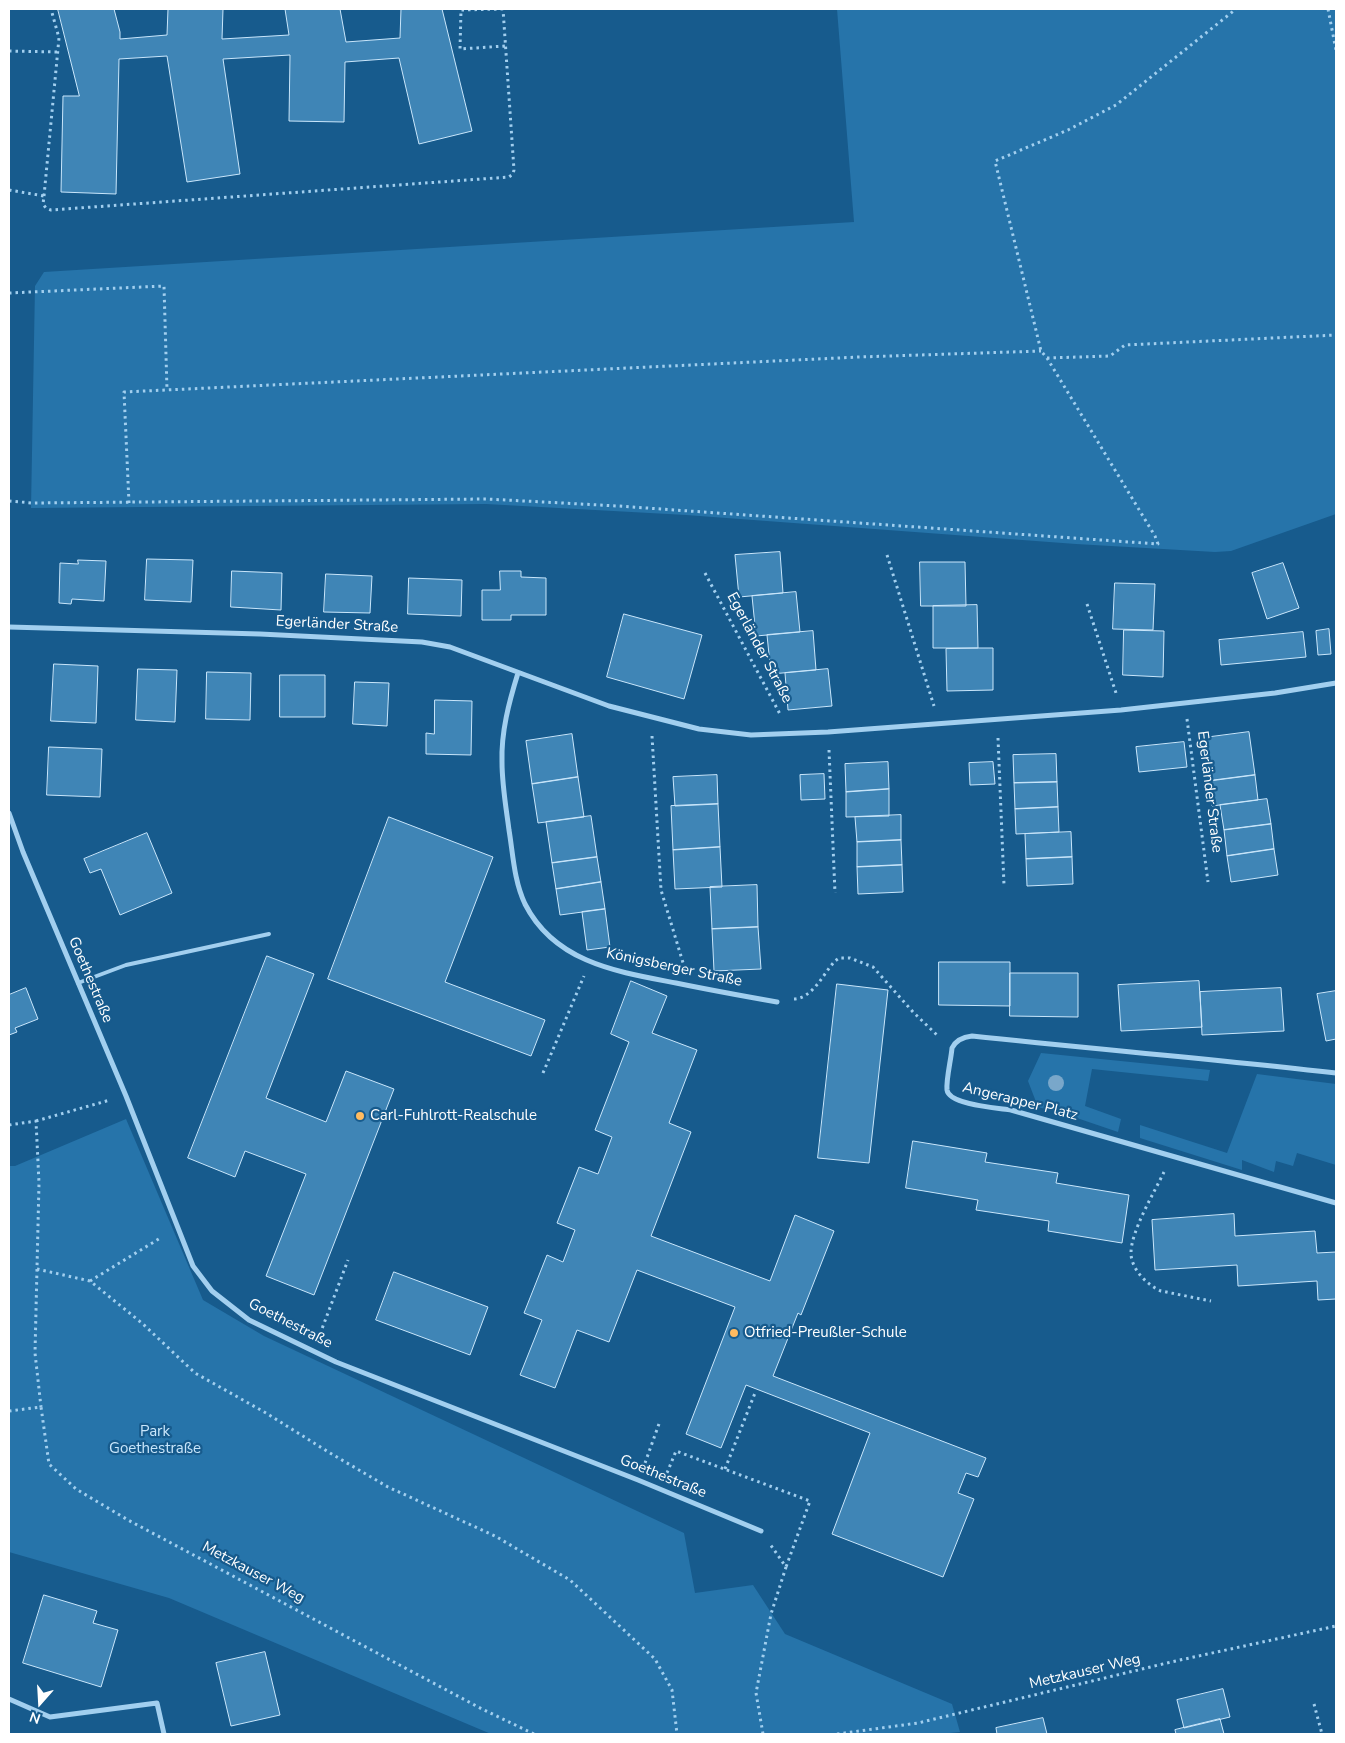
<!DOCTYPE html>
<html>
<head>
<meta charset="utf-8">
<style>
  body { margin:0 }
  #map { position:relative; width:1345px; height:1743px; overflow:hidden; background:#175b8d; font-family:"Nunito Sans",sans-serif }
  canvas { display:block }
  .frame { position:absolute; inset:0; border:10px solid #fff; pointer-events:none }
  .north { position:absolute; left:15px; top:1678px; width:50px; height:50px; -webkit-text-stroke:4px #175b8d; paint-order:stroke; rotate:199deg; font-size:14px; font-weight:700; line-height:20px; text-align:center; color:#fff }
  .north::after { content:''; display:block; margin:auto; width:18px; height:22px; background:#fff; clip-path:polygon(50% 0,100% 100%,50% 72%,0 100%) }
</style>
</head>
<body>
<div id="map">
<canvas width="1345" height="1743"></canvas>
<div class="frame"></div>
<div class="north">N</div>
</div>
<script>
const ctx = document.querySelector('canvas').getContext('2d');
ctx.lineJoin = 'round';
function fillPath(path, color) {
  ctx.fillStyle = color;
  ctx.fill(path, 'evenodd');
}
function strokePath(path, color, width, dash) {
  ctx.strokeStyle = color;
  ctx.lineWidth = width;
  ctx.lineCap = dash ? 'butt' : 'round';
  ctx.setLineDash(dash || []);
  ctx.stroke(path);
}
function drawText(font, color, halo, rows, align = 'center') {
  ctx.font = font + ' "Nunito Sans",sans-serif';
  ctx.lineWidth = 4.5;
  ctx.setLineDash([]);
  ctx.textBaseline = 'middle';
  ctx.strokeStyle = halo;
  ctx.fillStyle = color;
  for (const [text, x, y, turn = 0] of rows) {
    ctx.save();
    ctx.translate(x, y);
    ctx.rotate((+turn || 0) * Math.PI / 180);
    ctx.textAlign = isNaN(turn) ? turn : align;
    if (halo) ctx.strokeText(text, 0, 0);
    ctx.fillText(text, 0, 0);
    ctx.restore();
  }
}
const green = new Path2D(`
  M837,9h499v505l-105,37 -16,1 -139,-8 -390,-29 -200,-11 -455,4 4,-222 9,-14 810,-50z
  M1041,1053l169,17 -2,11 -116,-12 -7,37 36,13 -3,13 -47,-16 -33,-9 -10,-26z
  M1257,1074l79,10v81l-39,-12 -4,13 -17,-5 -2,11 -32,-12v10l-102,-32v-13l87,28z
  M126,1119l77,181 61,36 420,197 11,60 58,-8 32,49 167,70 8,28 -21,2h-448l-322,-136 -160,-46v-386h6z`);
const building = new Path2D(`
  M58,9h56l6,23v7l47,-4 1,-26h55l-1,30 67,-4 -4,-26h55l6,33 54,-4 1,-29h41l30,122 -53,13 -20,-86 -54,4 -1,60 -55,-1 1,-66 -67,4 17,115 -53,8 -20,-126 -48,3 -3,135 -55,-2 2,-96h16z
  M780,552l3,41 -44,4 -4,-42z
  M147,559l46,1 -2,42 -46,-2z
  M78,560l28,1 -2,40 -32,-2 -1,5 -12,-1 1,-40 18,1z
  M920,562h45l1,44h-45z
  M1283,563l16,45 -32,11 -15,-46z
  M232,571l50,2 -1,37 -50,-3z
  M500,571h21v6l25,1v37h-35v5h-29v-30h18z
  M326,574l46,2 -2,37 -46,-1z
  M409,578l53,2 -1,36 -53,-2z
  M1115,583l40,1 -2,46 -40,-1z
  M796,592l4,40 -44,4 -4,-40z
  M977,605l1,43h-45v-42z
  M624,614l78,21 -18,64 -77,-22z
  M1329,629l2,25 -13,1 -2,-24z
  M1124,630l40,1 -1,46 -40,-2z
  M813,631l3,39 -45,4 -4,-39z
  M1303,632l3,25 -85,8 -2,-25z
  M978,648h15v42l-46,1 -1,-42z
  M54,664l44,2 -2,57 -45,-2z
  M138,669l39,1 -2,52 -39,-2z
  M828,669l4,37 -44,4 -3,-37z
  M207,672l44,1 -1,47 -44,-1z
  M280,675h45v42h-45z
  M355,682l34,1 -2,43 -34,-2z
  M435,700l37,1 -1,54 -45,-1v-21l8,1z
  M1249,732l6,43 -46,6 -6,-43z
  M572,734l6,43 -46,7 -6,-43z
  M1184,742l3,25 -48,5 -3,-25z
  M49,747l53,2 -2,48 -53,-2z
  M1056,754l1,28 -43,1 -1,-28z
  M888,762l1,27 -43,3 -1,-28z
  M993,762l2,22 -25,1 -1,-22z
  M824,774l1,25 -24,1 -1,-25z
  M717,775l1,29 -43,2 -2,-29z
  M1255,775l3,25 -46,6 -3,-25z
  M578,777l6,40 -46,6 -6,-39z
  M1057,782l1,25 -43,2 -1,-26z
  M889,789v27l-43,1v-25z
  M1267,799l4,25 -47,6 -4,-25z
  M718,804l2,43 -47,3 -2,-44z
  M1058,807l1,25 -43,2 -1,-25z
  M901,815v25l-44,2 -2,-25z
  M591,816l6,41 -45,6 -6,-41z
  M389,817l104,40 -48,125 100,38 -14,36 -203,-77z
  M1271,824l3,25 -47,7 -3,-26z
  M1071,832l1,25 -46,2 -1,-25z
  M147,833l25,60 -52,22 -19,-46 -11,4 -6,-14z
  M901,840l1,25 -45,2v-25z
  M720,847l2,40 -47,2 -2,-39z
  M1274,849l4,26 -47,7 -4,-26z
  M597,857l4,25 -45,7 -4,-26z
  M1072,857l1,27 -46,2 -1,-27z
  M902,865l1,27 -45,2 -1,-27z
  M601,882l4,27 -45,6 -4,-26z
  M757,885l1,42 -46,2 -2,-42z
  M605,909l5,38 -23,3 -5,-38z
  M758,927l3,42 -47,2 -2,-42z
  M267,956l47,18 -48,124 60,24 20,-51 48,18 -80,206 -48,-19 40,-102 -61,-23 -10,26 -47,-19z
  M939,962h71v44l-71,-1z
  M1010,973h68v44l-68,-1z
  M631,981l36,15 -15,37 45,17 -28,73 22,9 -40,104 119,45 25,-66 39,16 -33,84 -3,-2 -25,63 213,82 -8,19 -12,-4 -8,20 16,6 -31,78 -111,-43 38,-101 -124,-48 -25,63 -35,-14 49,-127 -98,-37 -28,72 -32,-12 -22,58 -35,-13 22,-55 -18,-7 23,-58 16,7 12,-32 -18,-7 22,-56 19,7 14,-37 -17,-7 34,-88 -18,-8z
  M1199,981l3,46 -81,4 -3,-46z
  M837,984l51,6 -19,173 -51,-5z
  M26,988l12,31 -23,9 2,4 -8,3v-40z
  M1281,988l3,43 -82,4 -2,-43z
  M1336,991v48l-10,2 -9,-47z
  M913,1141l74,12 -2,9 73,11 -2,10 73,12 -7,48 -74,-12 1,-10 -73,-11 2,-10 -72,-12z
  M1234,1214l1,22 80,-5 2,22 19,-1v47l-18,1 -1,-19 -79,5 -1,-21 -82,5 -3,-50z
  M394,1272l94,35 -18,48 -94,-35z
  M44,1595l53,16 -4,12 25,7 -17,57 -78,-24z
  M265,1652l15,63 -49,11 -15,-63z
  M1223,1689l7,28 -46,11 -7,-28z
  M1043,1718l4,16h-50l-1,-6z
  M1220,1719l4,15h-48l-1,-4z`);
const path = new Path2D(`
  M503,9l-42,1 -1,39 45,-3
  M1328,9l8,41
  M9,51l48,1
  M9,190l35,6 -1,8 3,4 5,2 458,-33 4,-3 1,-4 -11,-161
  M44,196l15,-158 -8,-29
  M9,293l155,-7 3,104
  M1047,358l63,-2 15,-11 211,-10
  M9,501l23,2 455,-4 131,7 540,38 -3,-8 -108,-178 -6,-7 -46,-190 73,-31 48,-25 120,-96
  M129,503l-5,-111 735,-35 182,-6
  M887,555l47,151
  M705,573l76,143
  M1087,604l29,89
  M1187,719l21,163
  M652,736l9,154 23,76
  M998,738l6,147
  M829,750l6,143
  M794,999c19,-1 29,-25 41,-38l4,-3h11l23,9 40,45 25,24
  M543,1073l41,-97
  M36,1121l74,-21
  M9,1125l27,-4 3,62 -4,170 6,54
  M1164,1172c-10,21 -33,59 -33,81 0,16 16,32 30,38l50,10
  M37,1269l53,12 53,43 52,49 71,40 64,40 58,34 107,49 75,44 85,79 17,31 5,44
  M90,1281l72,-44
  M320,1334l28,-74
  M9,1411l32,-4 8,57 27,25 52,31 354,189 52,25
  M645,1463l15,-42
  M725,1469l30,-76
  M667,1473l9,-22 134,50 -24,66
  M1314,1704l8,30
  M763,1734l-7,-41 15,-79 15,-47 -16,-23
  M837,1734l81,-11 253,-61 165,-36`);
const lane = new Path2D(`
  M78,983l48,-18 143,-31`);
const street = new Path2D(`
  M9,627l251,7 162,8 28,5 159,59 90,23 52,6 77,-3 293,-22 154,-17 61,-10
  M518,673c-9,29 -17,59 -16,89 0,23 4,45 7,68 4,24 5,51 16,74 30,59 93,68 151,79 34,7 67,13 101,19
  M9,813l14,39 103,244 67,170 19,25 37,29 87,42 302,118 123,51
  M1336,1073c-121,-14 -243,-24 -364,-37 -9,1 -16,4 -20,12 -1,12 -6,31 -5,42 2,15 51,18 64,20l325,93
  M9,1699l41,18 107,-14 7,31`);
const trees = [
  [1056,1083]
];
const markers = [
  [360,1116,5,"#ffbb60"],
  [734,1333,5,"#ffbb60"]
];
const streetNames = [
  ["Egerländer Straße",337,625,3],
  ["Egerländer Straße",759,648,62],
  ["Egerländer Straße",1209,792,83],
  ["Königsberger Straße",674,968,12],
  ["Goethestraße",90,980,67],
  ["Angerapper Platz",1020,1102,14],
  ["Goethestraße",290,1324,27],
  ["Goethestraße",663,1477,22],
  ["Metzkauser Weg",253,1573,28],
  ["Metzkauser Weg",1085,1672,-13]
];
const poiNames = [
  ["Carl-Fuhlrott-Realschule",370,1116],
  ["Otfried-Preußler-Schule",744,1333]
];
const parkNames = [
  ["Park",155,1432],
  ["Goethestraße",155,1449]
];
fillPath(green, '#2674aa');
fillPath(building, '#3f85b6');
strokePath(building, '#c9e6fb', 1);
strokePath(path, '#a2cfef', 3, [2.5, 4]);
strokePath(lane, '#a2cfef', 4);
strokePath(street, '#a2cfef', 5);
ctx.fillStyle = '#79a7ca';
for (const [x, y] of trees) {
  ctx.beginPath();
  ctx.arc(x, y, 8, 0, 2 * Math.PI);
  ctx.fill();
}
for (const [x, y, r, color] of markers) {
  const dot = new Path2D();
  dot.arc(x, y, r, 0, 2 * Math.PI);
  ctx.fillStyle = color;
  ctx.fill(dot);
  strokePath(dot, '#175b8d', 2);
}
drawText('15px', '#fff', '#175b8d', streetNames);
drawText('15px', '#fff', '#175b8d', poiNames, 'left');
drawText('15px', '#c9e6fb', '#175b8d', parkNames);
</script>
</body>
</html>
